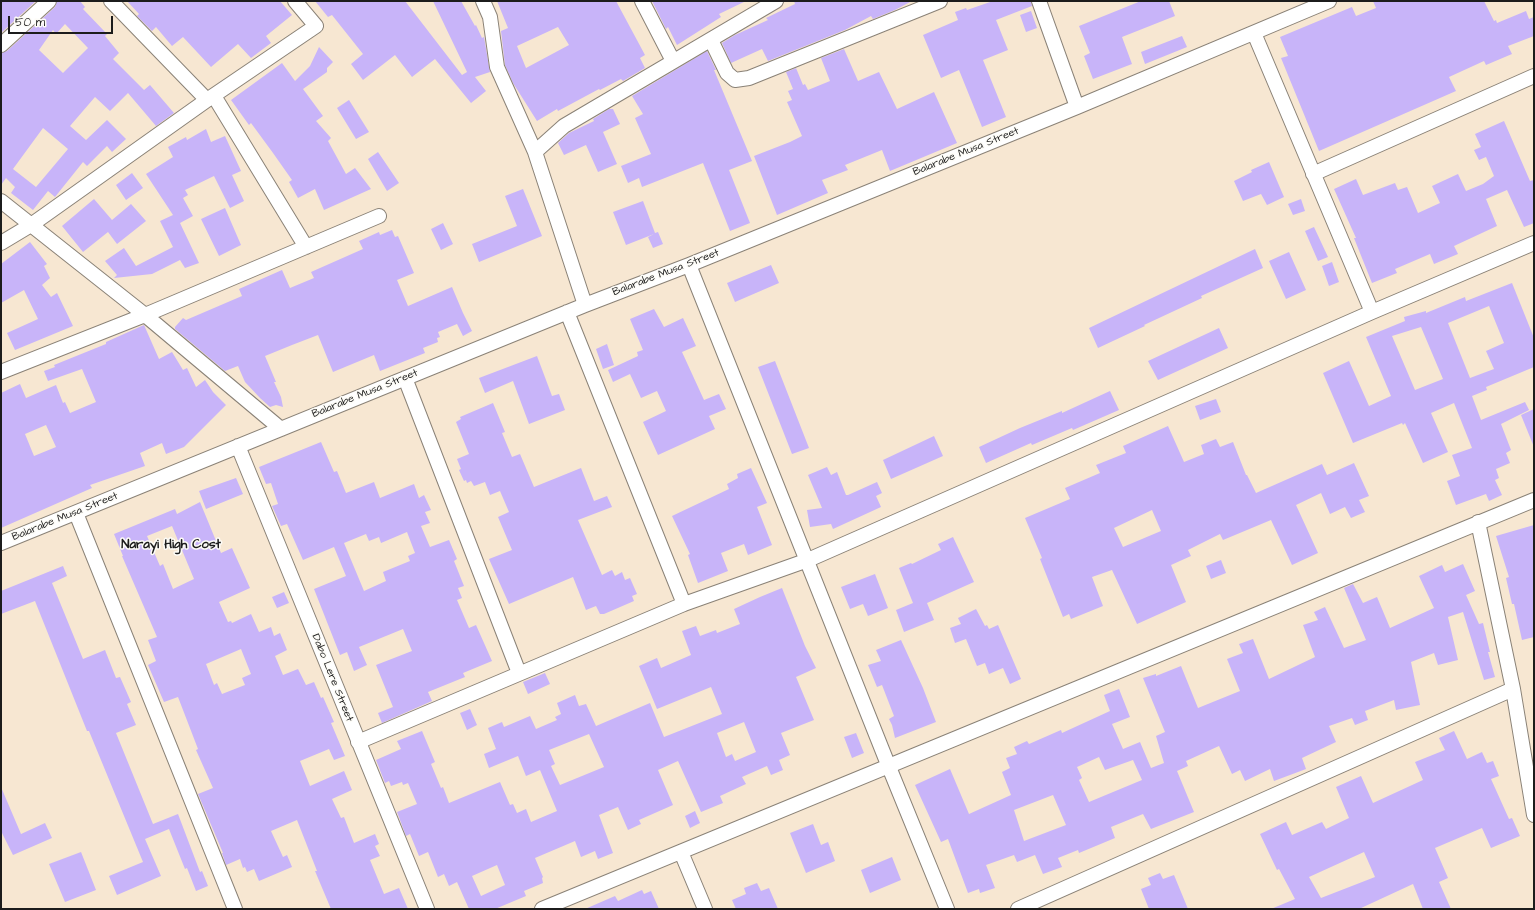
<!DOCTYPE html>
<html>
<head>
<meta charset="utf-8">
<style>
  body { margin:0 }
  #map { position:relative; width:1535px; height:910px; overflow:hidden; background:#f7e7d2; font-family:"Architects Daughter",sans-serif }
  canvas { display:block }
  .frame { position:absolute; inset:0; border:2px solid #1c1c1c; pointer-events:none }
  .scale { position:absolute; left:8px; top:16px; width:105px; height:18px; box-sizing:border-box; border:2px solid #1c1c1c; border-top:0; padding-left:5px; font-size:12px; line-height:14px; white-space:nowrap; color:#1c1c1c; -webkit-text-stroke:3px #fdfcf7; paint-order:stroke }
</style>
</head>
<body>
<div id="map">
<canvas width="1535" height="910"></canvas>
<div class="frame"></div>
<div class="scale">50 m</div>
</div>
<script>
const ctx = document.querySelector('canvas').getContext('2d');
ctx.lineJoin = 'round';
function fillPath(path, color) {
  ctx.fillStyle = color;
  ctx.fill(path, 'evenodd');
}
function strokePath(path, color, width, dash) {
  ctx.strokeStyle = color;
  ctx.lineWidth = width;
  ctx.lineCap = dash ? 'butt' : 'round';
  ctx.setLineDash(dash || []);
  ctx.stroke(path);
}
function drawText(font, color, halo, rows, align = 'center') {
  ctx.font = font + ' "Architects Daughter",sans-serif';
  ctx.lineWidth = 3;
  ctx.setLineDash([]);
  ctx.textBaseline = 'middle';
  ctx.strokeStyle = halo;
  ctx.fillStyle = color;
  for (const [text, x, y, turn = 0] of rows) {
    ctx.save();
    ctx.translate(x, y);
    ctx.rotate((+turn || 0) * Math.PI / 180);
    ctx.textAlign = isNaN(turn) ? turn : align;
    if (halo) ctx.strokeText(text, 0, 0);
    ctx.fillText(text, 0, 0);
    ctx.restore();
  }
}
const building = new Path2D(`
  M1,1h35l-35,32z
  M57,1h23l5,6 -2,2 24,25 -2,2 14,17 -6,6 31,31 6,-5 24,28 -18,13 -28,-33 -18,18 -15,-14 -25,29 16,14 21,-20 19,19 -14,13 -5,-6 -20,20 -4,-4 -28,35 -7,-6 -15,19 -22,-17 4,-6 -9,-9 -5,7v-132l6,-2 48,-44zM65,24l23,24 -25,25 -24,-23 14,-20 3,4zM43,128l25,21 -32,38 -23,-18z
  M127,1h153l12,14 -26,21 5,7 -20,15 -13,-14 -27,23 -28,-30 -11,9 -16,-19 -4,4 -15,-15 2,-2z
  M315,1h90l57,74 5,-3 -34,-71h28l14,25 1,-1 6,13 2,-1 6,35 -15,5 11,14 -15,12 -36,-44 -23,18 -17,-22 -32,25 -12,-16 12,-10 -31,-39 -4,2z
  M497,1h119l29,54 -5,3 5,10 -22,13 -2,-2 -21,11 -1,-1 -41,22 -1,-2 -20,12 -24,-38 -8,-18 -4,-34 7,-3zM558,27l11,18 -43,23 -9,-22z
  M652,1h94l-27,13 2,3 -44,28 -9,-18 -2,2z
  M794,1h118l-17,9 -22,9 -2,-3 -26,14 -77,31 -6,-12 -31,14 -9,-20 13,-8 33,-15 -2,-2 29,-14z
  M993,1h38l1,5 -36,14 12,30 -25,10 23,57 -24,10 -23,-57 -18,8 -18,-43 35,-15 -3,-8 11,-4 1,2z
  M1141,1h28l6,15 -53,21 10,27 -39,15 -9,-23 6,-3 -11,-27z
  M1373,1h111l10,20 2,-1 1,3 29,-12 3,8 5,-2v19l-26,10 4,8 -26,11 -2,-4 -35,16 7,14 -137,60 -38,-93 7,-2 -8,-19 72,-30 4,9 20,-8z
  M1031,11l6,17 -11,4 -6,-17z
  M1182,36l5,11 -42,17 -4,-12z
  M319,47l14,15 -6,6v4l-24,17 20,27 -7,5 15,17 -3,3 18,33 9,-6 16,21 -47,21 -9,-21 -17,9 -9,-16 3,-2 -19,-27 -22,-30 -2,2 -18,-25 51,-37 13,18 15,-15z
  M844,49l14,32 21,-9 18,37 37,-17 23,51 -67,28 -8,-21 -37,15 3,5 -26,10 6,13 -51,22 -23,-59 36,-14 12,-6 -15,-34 5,-2 -4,-9 5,-2 -7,-17 10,-4 7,17 2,-1 3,6 22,-9 -9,-23z
  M707,51l9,19h-2l38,91 -23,9 21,53 -20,8 -27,-68 -61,24 -3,-9 -11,5 -7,-17 30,-12 -16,-36 8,-4 -11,-18z
  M349,100l20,32 -13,7 -19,-31z
  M609,109h4l7,15 -17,8 14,32 -19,8 -12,-27 -22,10 -6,-12 11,-10 25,-12 -1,-2z
  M1504,121l26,60 4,-1v43l-10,4 -17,-37 -21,9 11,27 -43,20 4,8 -24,10 -4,-10 -35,15 2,4 -25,10 -18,-45h2l-22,-49 22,-10 7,16 32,-12 3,7 9,-3 11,26 22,-10 -8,-17 26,-12 8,17 17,-7 11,-8 -8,-19 -7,3 -5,-10 7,-3 -6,-13z
  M206,129l5,13 14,-6 16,35 -9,4 12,26 -14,7 -16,-32 -29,14 3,5 -5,3 10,18 -13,7 19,40 -14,5 -5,-8 -28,14 -38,4 3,-3 -12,-14 19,-13 12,18 37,-19 -13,-26 13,-6 -27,-41 27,-17 -5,-10 18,-10 1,3z
  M378,152l21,31 -12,8 -19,-32z
  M1269,162l15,35 -17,8 -6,-11 -18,7 -9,-20 18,-9 -1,-2z
  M132,173l11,15 -17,12 -10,-15z
  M523,189l19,47 -63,26 -7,-18 45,-18 -12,-30z
  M94,199l18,21 19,-16 15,17 -29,23 -9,-12 -25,20 -21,-26z
  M1301,199l4,12 -12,4 -5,-11z
  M643,201l12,32 3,-1 5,12 -10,4 -5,-11 6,-3 -28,11 -13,-33z
  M225,208l16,37 -22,11 -18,-37z
  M443,223l10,21 -12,6 -10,-21z
  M1314,227l14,30 -10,4 -13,-30z
  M392,230l3,7 3,-1 16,37 -17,7 11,26 44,-19 11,26 9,18 -9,5 -6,-12 -19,8 2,5 -3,1 1,4 -15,6 2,5 -45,18 -6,-16 -41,17 -15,-37 -26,10 -27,11 11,26h-2l7,15 2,10 -7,-2 -6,2 -10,-9 -15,-16 -7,-16 -13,5 -50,-42v-2l8,-9 3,2 56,-24 -3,-7 43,-19 8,18 24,-10 -3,-6 52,-23 -4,-8 20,-9 1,3z
  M30,242l17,22 -3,2 6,12 -8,7 9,12 6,-4 16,33 -58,24 -8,-17 31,-14 -14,-29 -23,13v-39z
  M1255,249l8,19 -62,28 1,2 -58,27 1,1 -47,22 -9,-20z
  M1289,252l17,38 -20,9 -17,-38z
  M1332,262l7,20 -10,4 -7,-20z
  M771,265l8,18 -44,19 -8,-19z
  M1512,283l22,55v29l-48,20 1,3 -15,6 9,24 44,-18 4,8 -28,14 10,26 -5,3 4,10 -14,6 3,9 -4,2 7,15 -13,6 -3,-7 -30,11 -9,-24 13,-5 -8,-21 20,-7 -18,-45 -23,10 17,39 -25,11 -18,-40 -2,2 -1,-2 -49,20 -30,-70 26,-12 20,45 22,-10 -25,-59 39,-16 -1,-4 22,-6v2l39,-16 1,4zM1489,306l15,37 -18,8 8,18 -24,9 -22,-55zM1421,327l22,52 -28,11 -23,-54z
  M654,309l10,18 19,-9 13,28 -14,6 22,48 15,-6 7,15 -17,7 6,13 -57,26 -15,-33 23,-11 -9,-20 -16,7 -11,-24 -17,8 -5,-12 30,-14 -1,-4 6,-2 -13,-31z
  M144,325l15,34 13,-7 11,18 4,-2 9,19 9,-7 8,12 13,13 -42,42 -18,7 -4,-11 -22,10 5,13 -55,19 2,3 -91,40v-135l19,-9 6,14 30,-13 7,18 2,-1 5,11 26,-11 -14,-33 -34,12 -4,-10 11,-4 -1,-2 52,-21v-2zM46,425l10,22 -22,9 -9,-22z
  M1219,328l9,20 -70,32 -10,-19z
  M607,344l7,21 -11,4 -7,-20z
  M537,356l15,40 7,-2 6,16 -36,14 -16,-43 -28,12 -6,-15z
  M775,361l34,87 -17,6 -34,-87z
  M1110,391l9,19 -46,20 -1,-2 -40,17 -1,-2 -45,20 -7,-16 41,-19 42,-17v2z
  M1216,399l5,13 -21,8 -5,-14z
  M493,403l12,29 -3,1 10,24 8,-3 14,33 47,-19 13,33 13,-5 5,11 -34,13 24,55 10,-5 3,6 7,-4 3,8 5,-2 7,16 -5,2 2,5 -30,13h-4l-4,-8 -10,4 -13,-33 -64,27 -20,-45 23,-9 -14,-33 11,-5 -9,-21 -10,4 -5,-13 -11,4 -3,-5 -4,2 -1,-3 -2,1 -5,-11 2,-1 -4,-10 12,-5 -13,-32 5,-3 -1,-2z
  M1534,409v38l-13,-32z
  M1168,426l16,36 20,-8 -3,-9 15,-6 4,8 13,-5 13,33h1l9,18 66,-29 5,11 27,-12 15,33 -10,4 6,12 -14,6 -6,-11 -15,7 -9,-21 -25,12 22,48 -26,12 -21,-45 -48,20 -3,-6 -32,16 3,6 -20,9 15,37 -49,22 -25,-54 -20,7 11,29 -32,13 -2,-5 -6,3 -23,-58 2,-1 -17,-40 45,-19 -5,-11 35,-15 -4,-8 30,-12 -3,-7zM1152,510l9,21 -38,16 -9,-19z
  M934,436l9,20 -52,23 -8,-19z
  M321,442l13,30 3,-1 9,22 28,-11 6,16 34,-14 5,14 5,-3 7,15 -6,2 5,11 -9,3 9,21 19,-7 8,19 -3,2 10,25 -6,2 4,10 -5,2 12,28 7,-3 16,36 -29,12 2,4 -37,15 4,9 -50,22 -4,-10 15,-6 -17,-42 36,-14 -9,-22 -44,18 8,18 -13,6 -7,-19 -7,3 -26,-66 32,-13 -12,-29 -31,13 -16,-36 -6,2 -9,-20 6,-2 -7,-21 -5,1 -7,-17zM407,532l8,21 -7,3 2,5 -27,11 3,9 -22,10 -20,-48 22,-9 3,7 10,-4 2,6z
  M827,467l4,8 6,-3 9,23h2l29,-13 5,11 -6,3 5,11 -48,22 -2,-5 -21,3 -3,-17 15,-2 -14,-33z
  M751,468l16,35 -10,4 15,38 -24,10 -4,-11 -23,9 7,18 -30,12 -10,-28 2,-1 -18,-38 57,-27 -2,-5 11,-6 -1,-4z
  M236,478l7,16 -37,15 -7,-18z
  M200,502l21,51 11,-5 18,40 -31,14 9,20 3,-1 1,2 19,-9 8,18 12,-5 3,9 6,-3 7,17 -12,6 8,19 15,-6 8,16 8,-3 7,16 2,-1 11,25 -3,1 14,33 -11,4 -5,-11 -29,12 10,25 34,-15 8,19 -20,9 9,19 3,-1 10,26 21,-9 4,10 -4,2 5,10 -10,4 14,34 15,-6 9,21h-77l-16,-38h2l-20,-51 -26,11 12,26 4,-2 5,12 -33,14 -5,-12 -7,3 -2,-5 -2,1 -3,-9 -14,6 -4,-12h1l-25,-59 15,-6 -17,-38 2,-1 -20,-52 -14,5 -16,-37 8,-4 -8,-21 9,-3 -35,-81h1l-9,-22 61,-25 2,5zM172,526l22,53 -21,10 -10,-25 -3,2 -13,-30zM241,649l10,25 -9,4 3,7 -23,9 -5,-11 -3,2 -8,-21z
  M1534,525v112l-12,3 -8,-36h-2l-6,-26 3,-1 -13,-41z
  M953,537l21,45 -47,21 7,17 -30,12 -8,-22 17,-7 -14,-35 12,-5 1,1 29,-14 -3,-6z
  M1221,560l5,13 -15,6 -5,-13z
  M1463,564l12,27 -9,4 13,29 4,-1 7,29h-2l7,25 -11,3 -21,-68 -15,5 10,43 -20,5 -4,-12 -23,9 9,43 -24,5 -2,-10 -29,11 3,9 -13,5 -3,-7 -23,8 7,16 -34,16 4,11 -32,12 -4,-12 -25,12 -5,-11 -8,4 -13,-28 -33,15 2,5 -11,5 17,41 -43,17 -8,-15 -32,13 4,11 -36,15 -1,-3 -20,8 4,9 -19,7 -8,-19 -18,7 -3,-7 -28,10 9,23 -15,5 -1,-4 -11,4 -20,-54 -7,3 -26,-57 35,-16 19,45 42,-19 -9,-23 8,-4 -4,-10 11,-4 -3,-7 13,-6 2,3 32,-14 1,3 48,-22 -6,-16 15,-6 11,28 -18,7 11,25 17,-7 11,26 13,-5 -8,-27 9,-4 -22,-54 13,-4v2l25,-10 17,42 42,-17 -13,-32 16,-6 -4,-9 14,-5 16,40 46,-22 -12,-32 15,-5 -4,-8 11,-5 19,41 22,-8 -22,-52 9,-4 10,19 14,-6 13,31 44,-20 -15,-32 23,-11 3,7zM1099,757l6,13 28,-10 9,20 -53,22 -10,-22 3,-2 -5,-11zM1053,795l13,30 -42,16 -10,-31z
  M63,566l4,10 -15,7 31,76 22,-9 11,28 4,-1 11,25 -4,2 9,21 -20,8 37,91 25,-10 22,58 2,-1 6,15 -12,5 -9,-23 -2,1 -16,-40 -24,10 16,37 -44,19 -8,-19 34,-14 -54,-131h-2l-52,-130 -34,13v-23z
  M875,574l13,34 -20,8 -5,-12 -13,5 -9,-22z
  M782,588l23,58 11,22 -20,9 18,43 -33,13 9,22 -11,5 4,10 -12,5 -4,-9 -25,11 4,7 -26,12 3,7 -22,9 -23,-51 -20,9 15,35 -34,15 2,4 -13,6 -10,-23 -19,8 14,38 -15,6 -3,-8 -14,6 -6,-16 -40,17 8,19 -1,1 1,5 -19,8 2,5 -31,13h-26l-12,-27 -8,4 -5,-12 -6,3 -10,-25 -9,4 -9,-22 -4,2 -9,-24 20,-8 -9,-21 -5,2 -1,-3 -11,4 -2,-5 -4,2 -9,-23 25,-11 -4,-8 25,-10 13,31 -4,2 10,24 2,-1 6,16 51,-21 10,23 3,-1 4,9 9,-4 5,13 26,-11 -17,-41 -14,6 -8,-20 -29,12 -5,-14 12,-5 -8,-21 14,-6 2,5 26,-11 6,13 21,-9 -2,-3 6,-3 -4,-11 18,-8 4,11 7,-2 10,22 54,-23 14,34 58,-23 -11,-27 -54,22 -18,-43 18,-8 4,10 30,-13 -9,-24 14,-5 4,10 16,-6 1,3 23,-9 -6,-15 26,-12zM744,722l12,30 -21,9 -3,-7 -6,3 -9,-24zM589,734l15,33 -44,18 -9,-19 4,-2 -6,-14zM497,865l8,20 -24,11 -9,-20z
  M284,592l5,11 -12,5 -5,-11z
  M976,609l9,17 2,-1 2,4 9,-4 23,54 -11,5 -7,-16 -14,6 -4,-11 -8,3 -11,-27 -11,4 -5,-15 11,-4 -3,-6z
  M901,640l22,48 13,34 -41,16 -3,-13 -3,-6 5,-3 -12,-31 -5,2 -9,-22 13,-4 -5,-11z
  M545,673l5,11 -22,10 -5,-12z
  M470,709l7,16 -10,5 -7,-17z
  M1454,731l13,28 15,-7 5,11 6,-2 6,15 -8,3 18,40 3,-1 8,18 -29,12 -9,-20 -47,20 13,30 -9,4 12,27h-28l-10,-25 -54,25h-88l24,-10 -16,-30 -2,1 -17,-36 26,-12 6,13 30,-13 4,7 23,-11 -13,-31 25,-11 12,27 50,-23 -8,-18 30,-12 -6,-12zM1364,852l11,25 -54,21 -12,-21z
  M856,733l8,20 -12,5 -8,-21z
  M1,787l20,47 24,-11 7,15 -39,17 -12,-24z
  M695,811l5,12 -10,5 -5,-12z
  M813,824l8,21 7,-3 7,19 -29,12 -16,-40z
  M81,852l15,38 -31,12 -16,-38z
  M892,857l9,23 -31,13 -9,-23z
  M1160,873l3,6 11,-4 14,34h-39l-8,-20 10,-4 -3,-7z
  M757,883l4,8 8,-3 9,21h-42l-4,-9 14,-6 -2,-6z
  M642,890l2,4 7,-3 8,18h-74l30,-13 3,5z`);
const minor = new Path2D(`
  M111,1l96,99
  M483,1l7,16 7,50 38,85 50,153
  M642,1l31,60
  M1039,1l38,106
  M1254,33l118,279
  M711,40l16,33 8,7 14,-2 191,-77
  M1,45l48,-44
  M214,96l92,151
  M535,152l29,-26 212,-125
  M1313,174l221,-98
  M1,201l144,114 136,114
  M1,243l30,-18 176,-125 109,-74 -21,-25
  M689,265l200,502 58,142
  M567,312l117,292
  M1,372l144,-57 234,-99
  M405,378l114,295
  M238,446l189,463
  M76,513l159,396
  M1478,522l35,167 21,126
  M1,543l584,-238 104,-40 388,-158 252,-106
  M358,742l326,-138 124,-44 564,-248 162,-69
  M681,852l24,57
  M542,909l992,-409
  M1018,909l495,-220`);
const streetNames = [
  ["Balarabe Musa Street",966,152,-22],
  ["Balarabe Musa Street",666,273,-21],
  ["Balarabe Musa Street",365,394,-22],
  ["Balarabe Musa Street",65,517,-22],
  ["Dabo Lere Street",332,678,68]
];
const quarterNames = [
  ["Narayi High Cost",171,545]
];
fillPath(building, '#c8b4f9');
strokePath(minor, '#8a8277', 16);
strokePath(minor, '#fff', 14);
drawText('11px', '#1c1c1c', '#fdfcf7', streetNames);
drawText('bold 13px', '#1c1c1c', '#fdfcf7', quarterNames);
</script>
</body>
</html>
